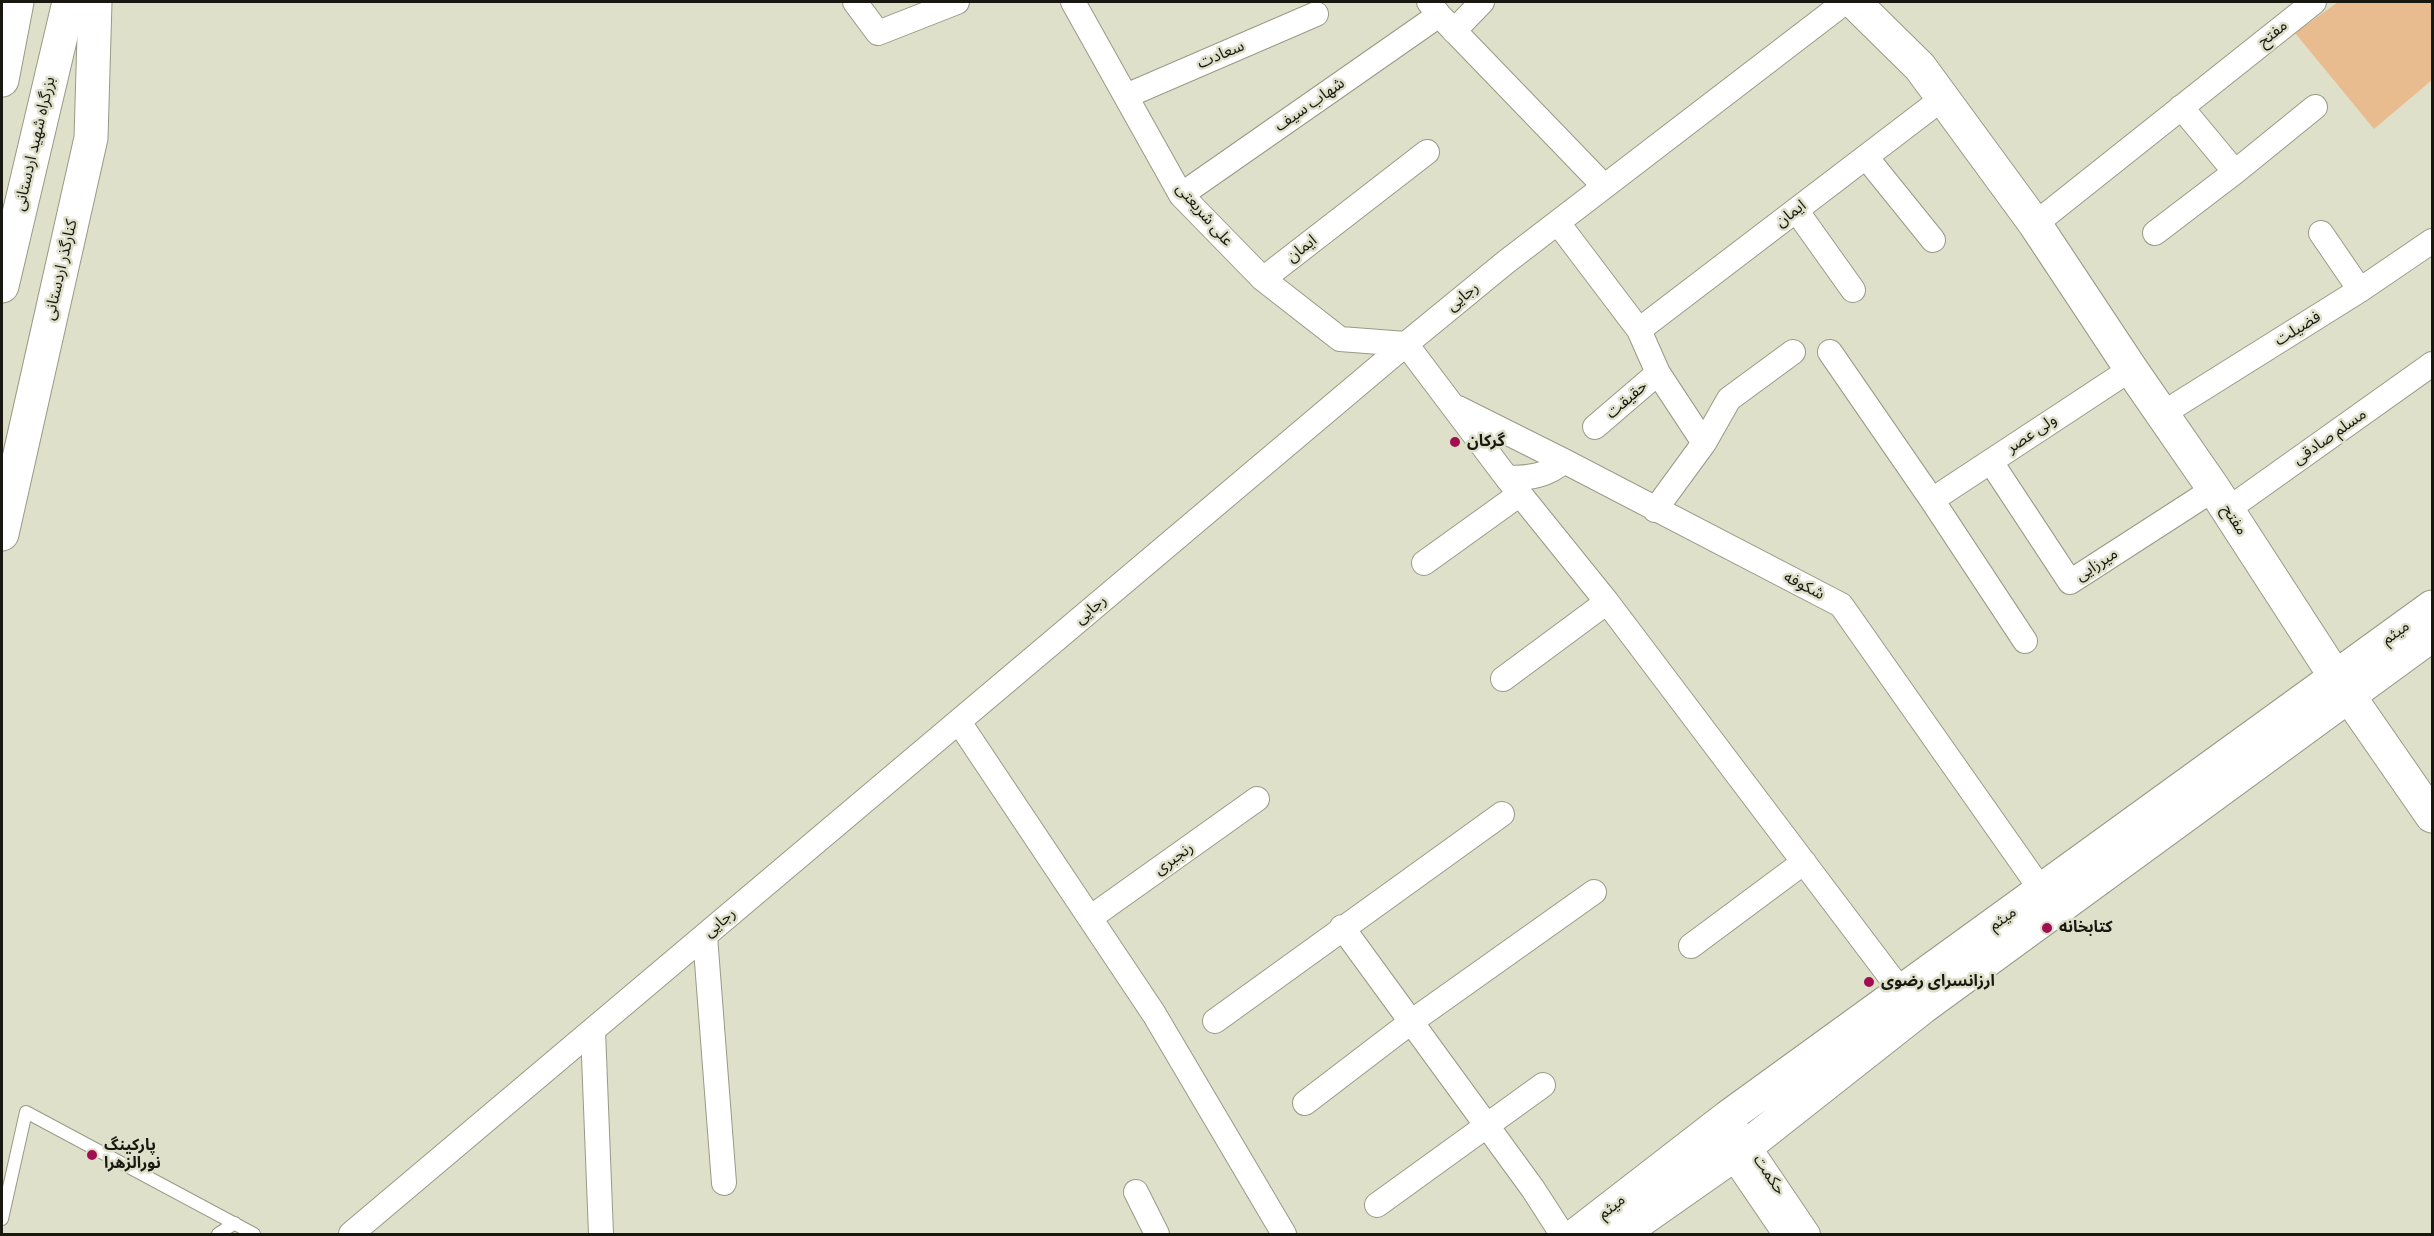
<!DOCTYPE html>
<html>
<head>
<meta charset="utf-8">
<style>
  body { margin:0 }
  #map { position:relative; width:2434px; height:1236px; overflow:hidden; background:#dee0ca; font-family:"Archivo Narrow",sans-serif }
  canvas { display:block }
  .frame { position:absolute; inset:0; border:3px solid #181811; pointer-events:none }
</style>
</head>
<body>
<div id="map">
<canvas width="2434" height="1236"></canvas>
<div class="frame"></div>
</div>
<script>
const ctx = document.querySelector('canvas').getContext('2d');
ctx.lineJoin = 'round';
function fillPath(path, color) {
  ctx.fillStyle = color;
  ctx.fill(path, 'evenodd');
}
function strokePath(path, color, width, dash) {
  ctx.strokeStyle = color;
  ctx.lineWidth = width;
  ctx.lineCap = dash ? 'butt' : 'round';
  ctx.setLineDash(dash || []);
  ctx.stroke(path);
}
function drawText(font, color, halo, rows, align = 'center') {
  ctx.font = font + ' "Archivo Narrow","Noto Sans Arabic",sans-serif';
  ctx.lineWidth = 5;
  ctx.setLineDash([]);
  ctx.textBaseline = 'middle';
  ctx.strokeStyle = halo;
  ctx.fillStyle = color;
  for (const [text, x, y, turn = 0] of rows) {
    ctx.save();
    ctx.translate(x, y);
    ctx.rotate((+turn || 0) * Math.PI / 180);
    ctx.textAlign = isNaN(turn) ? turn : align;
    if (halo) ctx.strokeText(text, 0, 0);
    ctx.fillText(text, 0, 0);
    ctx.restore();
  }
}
const green = new Path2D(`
  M2338,2h94v78l-58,49 -79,-96z`);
const lane = new Path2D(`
  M2,1219l24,-107 228,122
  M218,1234l17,-11`);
const street = new Path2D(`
  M855,2l23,31 79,-31
  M1073,2l108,193 82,84 77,60 66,5
  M1429,2l10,13 165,171
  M1454,31l28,-29
  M1126,96l190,-82
  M2181,107l54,65
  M1866,157l67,83
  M1181,195l258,-180
  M1796,210l57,80
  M1558,223l81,107 19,43 46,70 25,-44 64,-47
  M2035,224l279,-222
  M2155,233l80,-61 80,-65
  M2321,233l39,57
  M1263,279l164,-127
  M1639,330l304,-232
  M1406,344l101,134 100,124 294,389
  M1830,352l102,148 93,141
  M1458,408l106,53 277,144 201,286
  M2162,414l198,-124 72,-49
  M1595,427l63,-54
  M1991,462l79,120 144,-93
  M1507,478c23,0 40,-2 57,-17
  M1932,500l199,-131
  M1655,510l49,-67
  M2227,510l205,-146
  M1424,563l96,-69
  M1503,679l104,-77
  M959,722l195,292 130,220
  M1090,918l167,-119
  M1342,927l191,262 29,45
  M705,936l19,247
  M1691,946l113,-84
  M1215,1021l287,-207
  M593,1031l8,203
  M1305,1103l106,-81 183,-130
  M1739,1132l69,102
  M1723,1143l62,91
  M1136,1192l21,42
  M1377,1205l166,-120
  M351,1234l1055,-890 100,-82 339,-260`);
const secondary = new Path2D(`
  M1854,2l66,65 115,157 96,145 83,120 121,187 97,140
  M1577,1234l151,-117 704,-510
  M1621,1234l127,-89 175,-138 509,-372`);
const primary = new Path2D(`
  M2,534l89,-396 4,-136`);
const highway = new Path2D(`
  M2,80l15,-78
  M2,286l67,-284`);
const markers = [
  [1455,442,6,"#a20e52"],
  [2047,928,6,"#a20e52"],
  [1869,982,6,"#a20e52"],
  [92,1155,6,"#a20e52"]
];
const streetNames = [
  ["مفتح",2273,34,-39],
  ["سعادت",1221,55,-23],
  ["شهاب سیف",1310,105,-35],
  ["بزرگراه شهید اردستانی",35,144,-77],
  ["ایمان",1791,214,-37],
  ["علی شریعتی",1204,215,49],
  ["ایمان",1302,249,-38],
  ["کنارگذر اردستانی",61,270,-77],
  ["رجایی",1463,297,-39],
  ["فضیلت",2298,329,-32],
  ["حقیقت",1627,400,-41],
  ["ولی عصر",2032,434,-34],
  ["مسلم صادقی",2330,437,-35],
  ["مفتح",2234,520,57],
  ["میرزایی",2097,565,-33],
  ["شکوفه",1804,586,27],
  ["رجایی",1091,610,-40],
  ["میثم",2396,633,-35],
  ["رنجبری",1174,859,-36],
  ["میثم",2003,919,-35],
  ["رجایی",720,923,-40],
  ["حکمت",1769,1175,56],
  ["میثم",1612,1207,-38]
];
const poiNames = [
  ["گرکان",1467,442],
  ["کتابخانه",2059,928],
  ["ارزانسرای رضوی",1881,982],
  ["پارکینگ",104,1146],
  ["نورالزهرا",104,1164]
];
fillPath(green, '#e8bc8f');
strokePath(lane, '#989a85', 14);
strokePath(street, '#989a85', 26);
strokePath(secondary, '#989a85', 35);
strokePath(primary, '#989a85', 35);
strokePath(highway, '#989a85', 35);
strokePath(lane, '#fff', 12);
strokePath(street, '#fff', 24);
strokePath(secondary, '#fff', 33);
strokePath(primary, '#fff', 33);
strokePath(highway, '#fff', 33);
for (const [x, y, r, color] of markers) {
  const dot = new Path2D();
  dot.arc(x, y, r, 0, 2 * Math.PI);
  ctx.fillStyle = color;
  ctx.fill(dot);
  strokePath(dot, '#dee0ca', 2);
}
drawText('16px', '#181811', '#dee0ca', streetNames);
drawText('bold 16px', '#181811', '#dee0ca', poiNames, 'left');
</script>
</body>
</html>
